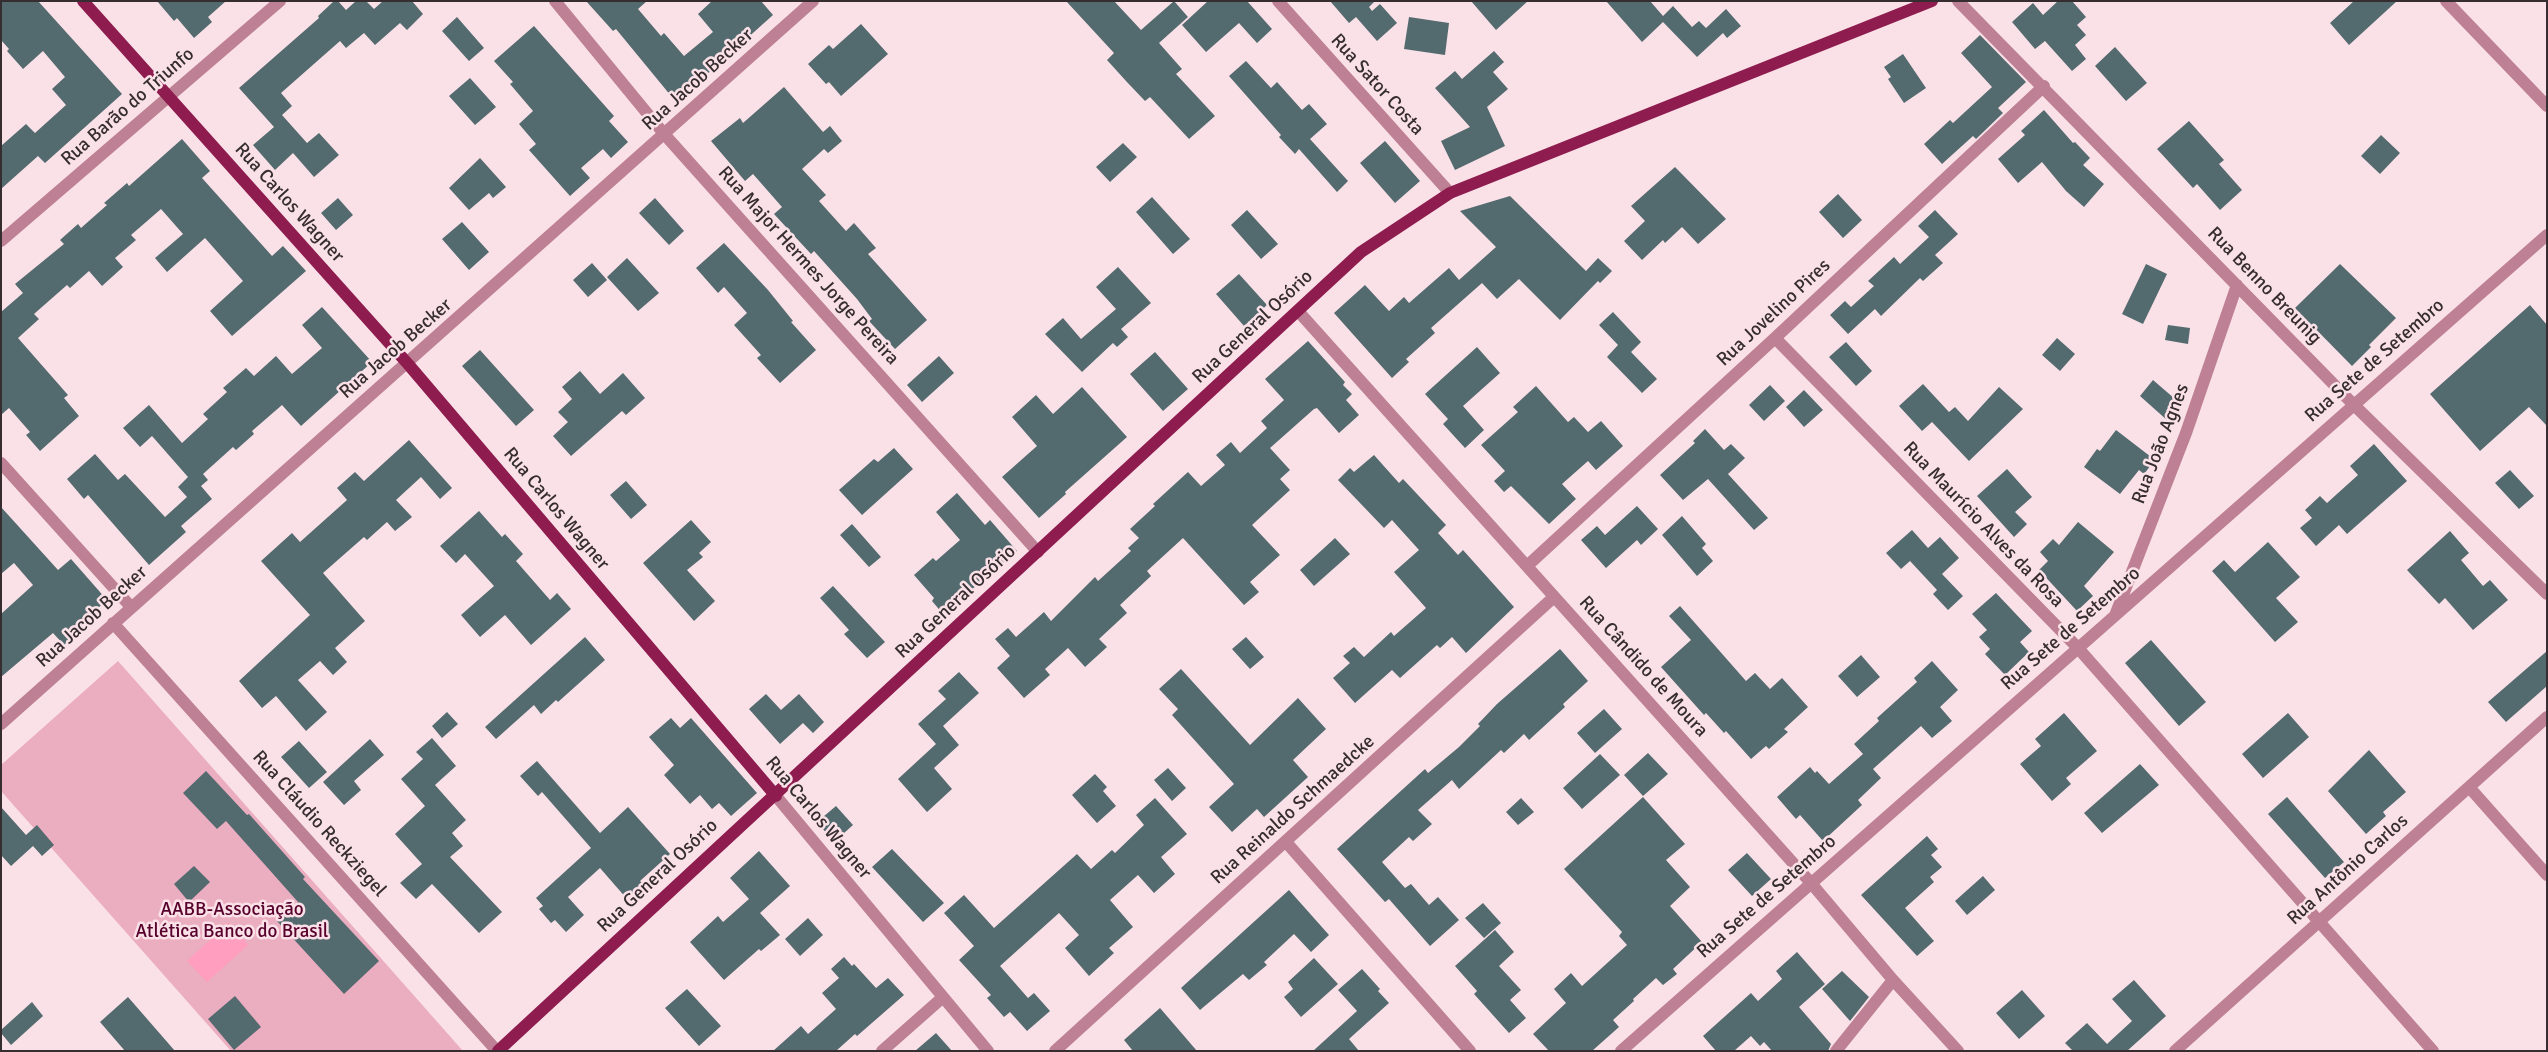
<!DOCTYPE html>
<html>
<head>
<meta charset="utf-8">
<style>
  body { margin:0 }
  #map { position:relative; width:2548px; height:1052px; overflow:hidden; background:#fae1e8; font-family:Signika,sans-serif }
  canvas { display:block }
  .frame { position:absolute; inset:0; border:2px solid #362d30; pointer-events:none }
</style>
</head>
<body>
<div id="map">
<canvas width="2548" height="1052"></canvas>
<div class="frame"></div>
</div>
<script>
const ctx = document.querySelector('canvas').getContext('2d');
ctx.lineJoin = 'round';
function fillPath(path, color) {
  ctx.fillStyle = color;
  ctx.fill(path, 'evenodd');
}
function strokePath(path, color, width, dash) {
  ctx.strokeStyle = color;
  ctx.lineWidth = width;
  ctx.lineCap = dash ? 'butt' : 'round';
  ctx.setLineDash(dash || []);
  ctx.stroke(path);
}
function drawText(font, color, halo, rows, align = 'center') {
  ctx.font = font + ' Signika,sans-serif';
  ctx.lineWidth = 5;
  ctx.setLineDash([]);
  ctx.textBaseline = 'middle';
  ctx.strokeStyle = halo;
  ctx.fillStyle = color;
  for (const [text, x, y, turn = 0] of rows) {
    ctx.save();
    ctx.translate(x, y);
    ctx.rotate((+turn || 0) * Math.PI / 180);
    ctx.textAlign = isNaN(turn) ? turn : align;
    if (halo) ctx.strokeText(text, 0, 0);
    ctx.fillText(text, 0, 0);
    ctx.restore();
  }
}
const green = new Path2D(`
  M118,661l345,390h-232l-230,-260v-26z`);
const water = new Path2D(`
  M229,923l19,22 -41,37 -20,-21z`);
const building = new Path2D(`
  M1,1h37l84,93 -77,69 -7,-7 -37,33v-43l25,-22 9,9 31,-28 -14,-16 13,-12 -22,-26 -20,18 -16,-18 2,-2 -8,-9z
  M157,1h69l-18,16 4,5 -18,16 -17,-20 -3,3z
  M334,1h4l8,9 10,-9h10l8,8 9,-8h29l11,13 -16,16 -7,-7 -25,22 -11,-12 -18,15 -6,-7 -59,52 11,13 -10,9 25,28 12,-10 20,22 -25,22 -21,-24 -18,17 -22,-25 21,-18 -35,-39 80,-70 -1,-2z
  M586,1h61l-9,8 23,27 3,-3 20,23 29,-24 -15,-18 14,-13h49l12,14 -97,87 -60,-73 -3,2z
  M1066,1h48l27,29 33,-29 14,16 -29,26 23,26 -6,5 39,42 -26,23 -39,-42 -5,4 -19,-20 -19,-21 7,-7z
  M1208,1h39l25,28 -15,14 -18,-20 -33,29 -24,-27z
  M1330,1h45l-6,6 3,4 8,-7 17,19 -20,18 -21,-24 -7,6z
  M1471,1h57l-32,29z
  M1606,1h44l13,15 10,-10 19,21 7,-6 7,7 20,-19 15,17 -14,12 -4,-5 -26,24 -34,-35 -21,20z
  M2058,1h14l14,16 -9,8 9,10 -11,10 11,14 -14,12 -27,-30 -10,8 -23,-27 21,-19 10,12z
  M2354,1h43l-48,44 -19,-22z
  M457,17l27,31 -15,13 -27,-30z
  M1409,17l40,6 -4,32 -41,-6z
  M861,24l27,30 -47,42 -12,-14 -3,2 -18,-20 21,-19 4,4z
  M534,26l80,90 -5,5 19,21 -17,16 -8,-9 -22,19 9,10 -20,18 -41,-46 7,-6 -17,-20 14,-13 -23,-27 3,-2 -19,-21z
  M1980,35l46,47 -28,26 5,5 -27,26 -3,-3 -31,28 -18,-20 26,-24 3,3 39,-36 -31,-34z
  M2115,47l32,36 -21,18 -31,-35z
  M1494,51l10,11 -11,10 15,17 -21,18 18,39 -50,24 -14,-29 29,-14 -35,-39 20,-17 7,8z
  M1903,54l23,34 -22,15 -16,-24 3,-2 -7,-10z
  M1246,61l25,27 6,-6 25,28 7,-6 18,20 -17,15 38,42 -11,11 -38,-43 -4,5 -16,-17 2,-2 -52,-59z
  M470,78l26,29 -21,18 -26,-29z
  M784,87l39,45 7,-6 12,15 -14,12 -4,-4 -22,20 24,26 -7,6 27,30 8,-8 22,25 -8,6 59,66 -32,29 -26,-28 3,-2 -15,-20 -43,-48 -3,3 -37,-40 8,-7 -29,-33 -8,7 -34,-40 29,-23 3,5z
  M2044,110l29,33 2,-1 15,16 -7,7 21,19 -20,23 -18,-16 -24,-29 -24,21 -20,-24 27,-24 -4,-4z
  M2189,121l35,39 -5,4 23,26 -22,20 -23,-26 -4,4 -36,-39z
  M2381,135l19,18 -20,21 -19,-18z
  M182,139l28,32 -8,7 70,78 11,-10 23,25 -74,65 -22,-25 33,-30 -38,-43 -38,34 -12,-14 28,-24 -22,-25 -30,26 5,5 -21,18 8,9 -21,19 -13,-15 -19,17 -3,-3 -33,29 5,5 -21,19 50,57 -4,3 15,18 -39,35 -14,-16 4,-3 -21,-24 -8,7v-103l22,-19 -8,-9 49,-40 -4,-4 18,-16 3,4 26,-23 -3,-2 23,-20 2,3z
  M1385,141l35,40 -25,22 -35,-40z
  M1123,143l14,14 -27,25 -14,-15z
  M480,158l26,29 -13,11 -4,-5 -20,17 -20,-22z
  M1675,167l51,52 -28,25 -16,-17 -17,16 -2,-3 -21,20 -18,-19 21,-20 -14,-15z
  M1838,194l24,26 -19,18 -24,-26z
  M1510,196l76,75 12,-13 14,13 -12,12 -2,-2 -38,39 -41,-41 -22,20 -15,-16 -51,45 4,5 -29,26 3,3 -17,16 -58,-65 31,-28 24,26 15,-14 5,6 40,-35 10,12 37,-33 -36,-36z
  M1152,197l38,42 -17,15 -37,-42z
  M338,198l15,17 -17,15 -15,-17z
  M655,198l29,33 -15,14 -30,-32z
  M1247,210l31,34 -17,15 -30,-34z
  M1935,210l23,24 -23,21 8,8 -20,18 -3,-3 -39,38 -6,-7 -27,25 -18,-19 15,-14 6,6 23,-21 -6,-5 26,-24 6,7 29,-27 -11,-11z
  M462,222l27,30 -20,18 -27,-31z
  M724,243l44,47 25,31 -2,1 25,28 -36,33 -23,-25 4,-3 -27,-30 13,-12 -23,-26 -6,6 -22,-25z
  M627,258l32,35 -21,18 -31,-34z
  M592,263l15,17 -19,17 -15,-17z
  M2146,264l21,10 -24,50 -21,-10z
  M2340,264l56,54 -27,27 2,2 -19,19 -57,-58z
  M1118,267l33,36 -30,26 7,8 -11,10 -4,-4 -31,29 -37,-38 18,-16 18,21 35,-30 -20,-22z
  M1239,274l28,31 -23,21 -28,-32z
  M2530,305l17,20v101l-18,-19 -49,44 -50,-57z
  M322,307l50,55 -71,64 -19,-21 -30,26 2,3 -18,16 -3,-3 -30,27 5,6 -7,6 11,13 -31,27 5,6 -37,33 -61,-70 -4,4 -17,-20 28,-25 23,26 7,-6 40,43 22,-20 -9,-10 10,-10 -36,-41 -12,11 -17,-19 26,-23 33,38 26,-24 -5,-5 24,-22 -4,-4 23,-20 8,8 22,-20 16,18 30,-26 -20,-23z
  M1613,312l28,30 -10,10 26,27 -15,14 -35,-36 11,-12 -19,-20z
  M2168,325l22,3 -2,16 -23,-4z
  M2057,338l18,16 -15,17 -18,-16z
  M1308,341l37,41 -2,3 9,9 -6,6 13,15 -20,18 -22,-25 -3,1 -44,39 20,22 -10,9 10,11 -38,35 28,30 -30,27 9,10 -15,13 -61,-67 -36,33 4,5 -31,29 7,8 -28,26 8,8 -22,20 -17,-19 -23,21 5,6 -26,23 -27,-30 13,-12 -15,-17 13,-11 8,9 28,-25 7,9 44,-44 3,4 33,-30 -3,-3 11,-10 -9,-9 25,-23 -2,-2 35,-32 13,14 24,-21 -9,-10 15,-13 9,11 27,-25 -6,-7 23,-21 -19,-21z
  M1846,342l26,29 -16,15 -27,-29z
  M1477,347l23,26 -37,33 21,24 -19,18 -22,-24 5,-5 -23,-25z
  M480,350l54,60 -18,16 -54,-60z
  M1155,352l33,37 -25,22 -33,-37z
  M939,356l15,17 -32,29 -15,-17z
  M580,371l20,23 23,-21 22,25 -19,17 -4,-4 -51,45 -18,-20 15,-14 -10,-10 14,-13 -10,-12z
  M2153,380l29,25 -14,16 -28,-25z
  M1923,384l26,28 6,-5 13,14 31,-34 24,22 -54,52 -37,-39 -10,9 -23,-25z
  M1770,385l15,16 -21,20 -15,-16z
  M1536,386l32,36 6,-5 14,15 13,-11 22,25 -27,24 -8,-9 -26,23 14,15 -27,25 -38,-38 -7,6 -10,-11 11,-10 -24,-26 37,-33 -5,-5z
  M1082,387l45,50 -62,55 1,2 -27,24 -37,-41 35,-31 -25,-29 24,-22 17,19z
  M1804,390l19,20 -19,17 -18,-20z
  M1705,429l19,21 7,-6 14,14 -17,16 40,44 -14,12 -46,-51 -25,21 -23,-25 35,-32 -2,-2z
  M2116,430l39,30 -11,14 -5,-4 -19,24 -36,-27 13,-18 3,2z
  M409,440l43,48 -12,11 -19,-22 -25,23 16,17 -17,14 -8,-9 -20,18 -3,-3 -41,36 42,48 -30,27 12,14 -14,13 -13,-14 -22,19 29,32 -21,19 -30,-35 -14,12 -23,-27 71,-66 -49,-54 31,-28 8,9 47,-42 -10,-12 18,-16 9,9z
  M2374,444l33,37 -60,53 -8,-9 -23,21 -16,-18 12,-10 -7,-8 15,-14 7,7 31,-28 -8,-9z
  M894,448l19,21 -51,46 -23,-25 35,-31 4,3z
  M1374,455l25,28 4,-4 43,46 -8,8 20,22 5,-5 51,57 -48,46 -14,-16 -12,11 -3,-3 -37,33 -8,-8 -37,33 -22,-25 17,-15 -7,-7 11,-9 10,10 27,-25 3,4 32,-28 -32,-36 25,-22 -27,-30 -8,8 -46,-48 12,-12 4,4z
  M2007,469l25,28 -17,15 12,12 -13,13 -37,-41z
  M2510,470l24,26 -15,13 -24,-26z
  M626,481l21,24 -16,14 -21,-24z
  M957,493l28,32 5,-5 27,31 -74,63 -11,-13 2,-3 -20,-23 19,-17 3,3 24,-21 -24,-28z
  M1637,506l21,23 -17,16 -4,-5 -31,28 -25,-28 16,-14 8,9z
  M1,507l57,63 13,-11 36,41 -31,28 3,4 -15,13 -11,-12 -52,44v-63l32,-29 -19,-22 -13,11z
  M479,511l23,26 3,-3 18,20 -7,7 34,39 7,-7 14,16 -40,36 -26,-30 -25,22 -19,-22 33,-29 -29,-32 -9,9 -16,-17z
  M1682,516l24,28 -4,4 11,13 -16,15 -35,-41z
  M691,520l20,22 -12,11 4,4 -16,13 28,31 -21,20 -51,-58z
  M2078,522l36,30 -30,34 9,10 -16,15 -38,-41 9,-9 -8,-9 13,-13 6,6z
  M852,524l29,33 -12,10 -29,-32z
  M1912,530l16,18 12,-11 19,21 -17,16 21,22 -15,14 -15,-16 4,-4 -27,-29 -9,8 -15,-16z
  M2450,531l19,22 -8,7 22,26 7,-6 18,20 -35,30 -28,-32 -6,6 -32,-34z
  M1335,538l15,16 -36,32 -14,-16z
  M2268,542l32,35 -24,21 22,24 -23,20 -63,-71 12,-11 11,12z
  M833,586l52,56 -18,16 -23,-24 5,-4 -29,-32z
  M1996,593l36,38 -12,11 9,10 -24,23 -20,-21 5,-5 -11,-12 8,-7 -15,-16z
  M1680,606l66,75 9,-8 15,16 12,-11 26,29 -24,22 4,3 -19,17 -3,-3 -15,13 -25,-28 -2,2 -18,-20 -2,2 -43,-48 30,-27 -22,-24z
  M585,637l20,23 -47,42 -2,-2 -15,14 -7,-9 -38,34 -11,-12z
  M1246,637l18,20 -14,12 -18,-20z
  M2151,640l55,62 -27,24 -54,-63z
  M1560,649l28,32 -25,23 2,3 -36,33 -5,-6 -20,19 -3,-3 -42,39 -7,-9 -34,30 14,14 -19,17 -4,-4 -27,25 23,26 6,-4 18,21 9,-8 21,23 -29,26 -41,-47 -4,3 -48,-53 88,-80 3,4 31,-26 21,-21 -2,-2 19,-20z
  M2547,651v35l-41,36 -18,-20z
  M1861,655l19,22 -23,20 -19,-21z
  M1932,661l26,29 -18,17 12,14 -20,17 -11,-12 -48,43 8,9 -23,22 4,5 -39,36 -23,-26 -4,4 -19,-22 33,-30 5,6 2,-2 12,13 34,-30 -9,-10 25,-23 -2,-3 40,-36 -3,-4z
  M1181,669l69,76 48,-47 28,31 -33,31 15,17 -44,40 -7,-8 -25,23 -23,-25 25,-23 -62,-69 6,-6 -19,-20z
  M959,672l20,21 -36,33 16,19 -25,23 18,21 -25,23 -29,-33 38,-35 -18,-20 28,-25 -8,-8z
  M766,694l15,16 18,-16 25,28 -11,11 -10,-10 -23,21 -31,-35z
  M1604,709l18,20 -27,24 -18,-20z
  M447,712l11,12 -16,14 -10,-12z
  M2064,713l33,38 -31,27 5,6 -19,17 -32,-37 21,-18 -6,-7z
  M2288,713l21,24 -46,41 -21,-24z
  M671,718l9,10 11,-10 66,75 -26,23 -12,-13 -7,6 -12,-14 -10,9 -26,-29 10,-10 -25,-28z
  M432,738l24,28 -21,19 31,35 -14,13 11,13 -13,11 52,55 -23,21 -47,-49 -16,15 -16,-16 22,-19 -27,-30 30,-28 -24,-27 22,-20 -7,-7z
  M370,739l14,16 -30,26 7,9 -17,15 -21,-23z
  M299,741l28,31 -18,16 -28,-31z
  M2369,750l37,42 -23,20 3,4 -20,18 -38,-43z
  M1648,753l20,21 -25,22 -19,-21z
  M1600,754l20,21 -38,34 -19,-21z
  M537,761l63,72 28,-26 42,47 -30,27 3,3 -16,15 -27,-31 -32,29 16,18 -18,17 -11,-12 -4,3 -12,-14 4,-3 -7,-8 55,-50 -49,-56 -4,4 -18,-20z
  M2140,764l19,21 -57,48 -18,-20z
  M1168,768l18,20 -14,13 -18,-21z
  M206,771l41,44 2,-1 56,63 -2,2 76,82 -35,33 -67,-73 21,-19 -72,-81 -9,8 -34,-36z
  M1095,774l12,13 -4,4 13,15 -19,17 -25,-28z
  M1643,797l42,47 -19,16 24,27 -20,19 32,36 -29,27 4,5 -14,11 -7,-7 -23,21 1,2 -21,19 6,7 -27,24h-43l-16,-17 33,-31 -12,-14 17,-16 11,13 45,-41 -8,-9 3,-4 -58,-63z
  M2287,797l57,65 -19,16 -57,-64z
  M1155,798l32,36 -26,23 14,17 -21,19 -16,-18 -28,25 23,27 -24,21 5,5 -25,23 -24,-28 14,-13 -20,-22 -59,53 28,32 6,-5 16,18 -23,20 -17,-19 -6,5 -17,-19 4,-3 -32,-35 15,-14 -30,-33 20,-18 30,33 83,-74 14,15 21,-19 3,3 29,-28 -8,-10z
  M1521,798l13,14 -16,13 -12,-13z
  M836,806l17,19 -19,17 -17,-20z
  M1,807l25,28 11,-10 17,20 -12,11 -9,-10 -22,20 -10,-11z
  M1927,836l11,13 -7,6 11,12 -12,10 4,5 -29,26 29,33 -17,15 -56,-61z
  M892,849l52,54 -21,19 -51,-55z
  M759,851l31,35 -30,27 20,22 -19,16 -2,-2 -35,31 -34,-38 28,-26 5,6 26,-23 -19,-21z
  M1747,853l24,26 -19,17 -24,-26z
  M194,866l16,16 -21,20 -15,-18z
  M1983,876l12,14 -28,25 -12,-14z
  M1289,890l40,45 -18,17 -17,-18 -30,28 3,3 -18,15 -6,-6 -43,36 -19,-22z
  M1483,903l18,20 -17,15 -19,-20z
  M808,918l15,17 -23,21 -15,-17z
  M1495,930l19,22 -15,14 22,24 -11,10 16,18 -17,15 -35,-39 3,-3 -22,-25z
  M1797,952l28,32 -26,23 32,37 -3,7h-56l-8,-9 -4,4 -9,-10 -17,15h-18l-13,-15 48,-43 7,8 24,-22 -6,-8z
  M844,957l8,9 2,-2 22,24 12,-10 16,17 -47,41 -2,-2 -19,17h-63l28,-25 7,8 28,-25 -14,-16 17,-15 -8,-9z
  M1314,958l24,26 -37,33 -17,-20 9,-8 -5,-7z
  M1362,969l18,20 -2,2 11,12 -40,36 10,12h-46l44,-40 -19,-21z
  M1842,971l27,26 -19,24 -28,-32z
  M2134,980l32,36 -39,35h-54l-8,-8 22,-20 20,21 25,-23 -20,-22z
  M687,989l34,37 -22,20 -34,-38z
  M2022,990l23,26 -26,23 -23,-26z
  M235,996l26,31 -27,23 -26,-31z
  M128,997l47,54h-50l-25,-29z
  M32,1002l11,14 -32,29 -10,-12v-3z
  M1160,1008l37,43h-64l-9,-11z
  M936,1033l16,18h-37z`);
const minor = new Path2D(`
  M555,1l110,134 373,417
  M1278,1l172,192
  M1958,1l396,404 193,189
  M2446,1l101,105
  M1,241l279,-240
  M1298,311l513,572 82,97 65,71
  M1775,338l303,310 355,403
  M1,463l130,144
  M1527,566l248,-228 269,-252
  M2116,613l70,-180 51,-148
  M113,623l384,428
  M1,724l812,-723
  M2469,787l78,88
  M776,796l212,255
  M1286,842l184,209
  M882,1051l60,-53
  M1055,1051l499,-454
  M1621,1051l926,-816
  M1836,1051l57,-71
  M2175,1051l372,-334`);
const major = new Path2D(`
  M83,1l325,363 368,432
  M498,1051l863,-799 89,-59 482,-192`);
const streetNames = [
  ["Rua Jacob Becker",698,80,-42],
  ["Rua Sator Costa",1377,85,48],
  ["Rua Barão do Triunfo",128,107,-41],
  ["Rua Carlos Wagner",289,203,48],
  ["Rua Major Hermes Jorge Pereira",808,266,48],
  ["Rua Benno Breunig",2264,286,46],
  ["Rua Jovelino Pires",1774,313,-43],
  ["Rua General Osório",1253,327,-43],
  ["Rua Jacob Becker",396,349,-41],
  ["Rua Sete de Setembro",2375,361,-41],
  ["Rua João Agnes",2161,444,-69],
  ["Rua Carlos Wagner",556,509,50],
  ["Rua Maurício Alves da Rosa",1983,525,46],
  ["Rua General Osório",956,602,-43],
  ["Rua Jacob Becker",92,617,-42],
  ["Rua Sete de Setembro",2071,629,-41],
  ["Rua Cândido de Moura",1643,667,48],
  ["Rua Reinaldo Schmaedcke",1293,810,-42],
  ["Rua Carlos Wagner",818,818,50],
  ["Rua Cláudio Reckziegel",319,824,48],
  ["Rua Antônio Carlos",2348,870,-42],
  ["Rua General Osório",658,876,-43],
  ["Rua Sete de Setembro",1767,897,-41]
];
const parkNames = [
  ["AABB-Associação",232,910],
  ["Atlética Banco do Brasil",232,932]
];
fillPath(green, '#ebadc0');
fillPath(water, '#ff9ebe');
fillPath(building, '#536a6e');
strokePath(minor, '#be8094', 12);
strokePath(major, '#8e1c4f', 12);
drawText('19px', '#362d30', '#fae1e8', streetNames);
drawText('19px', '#57002b', '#fae1e8', parkNames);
</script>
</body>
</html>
